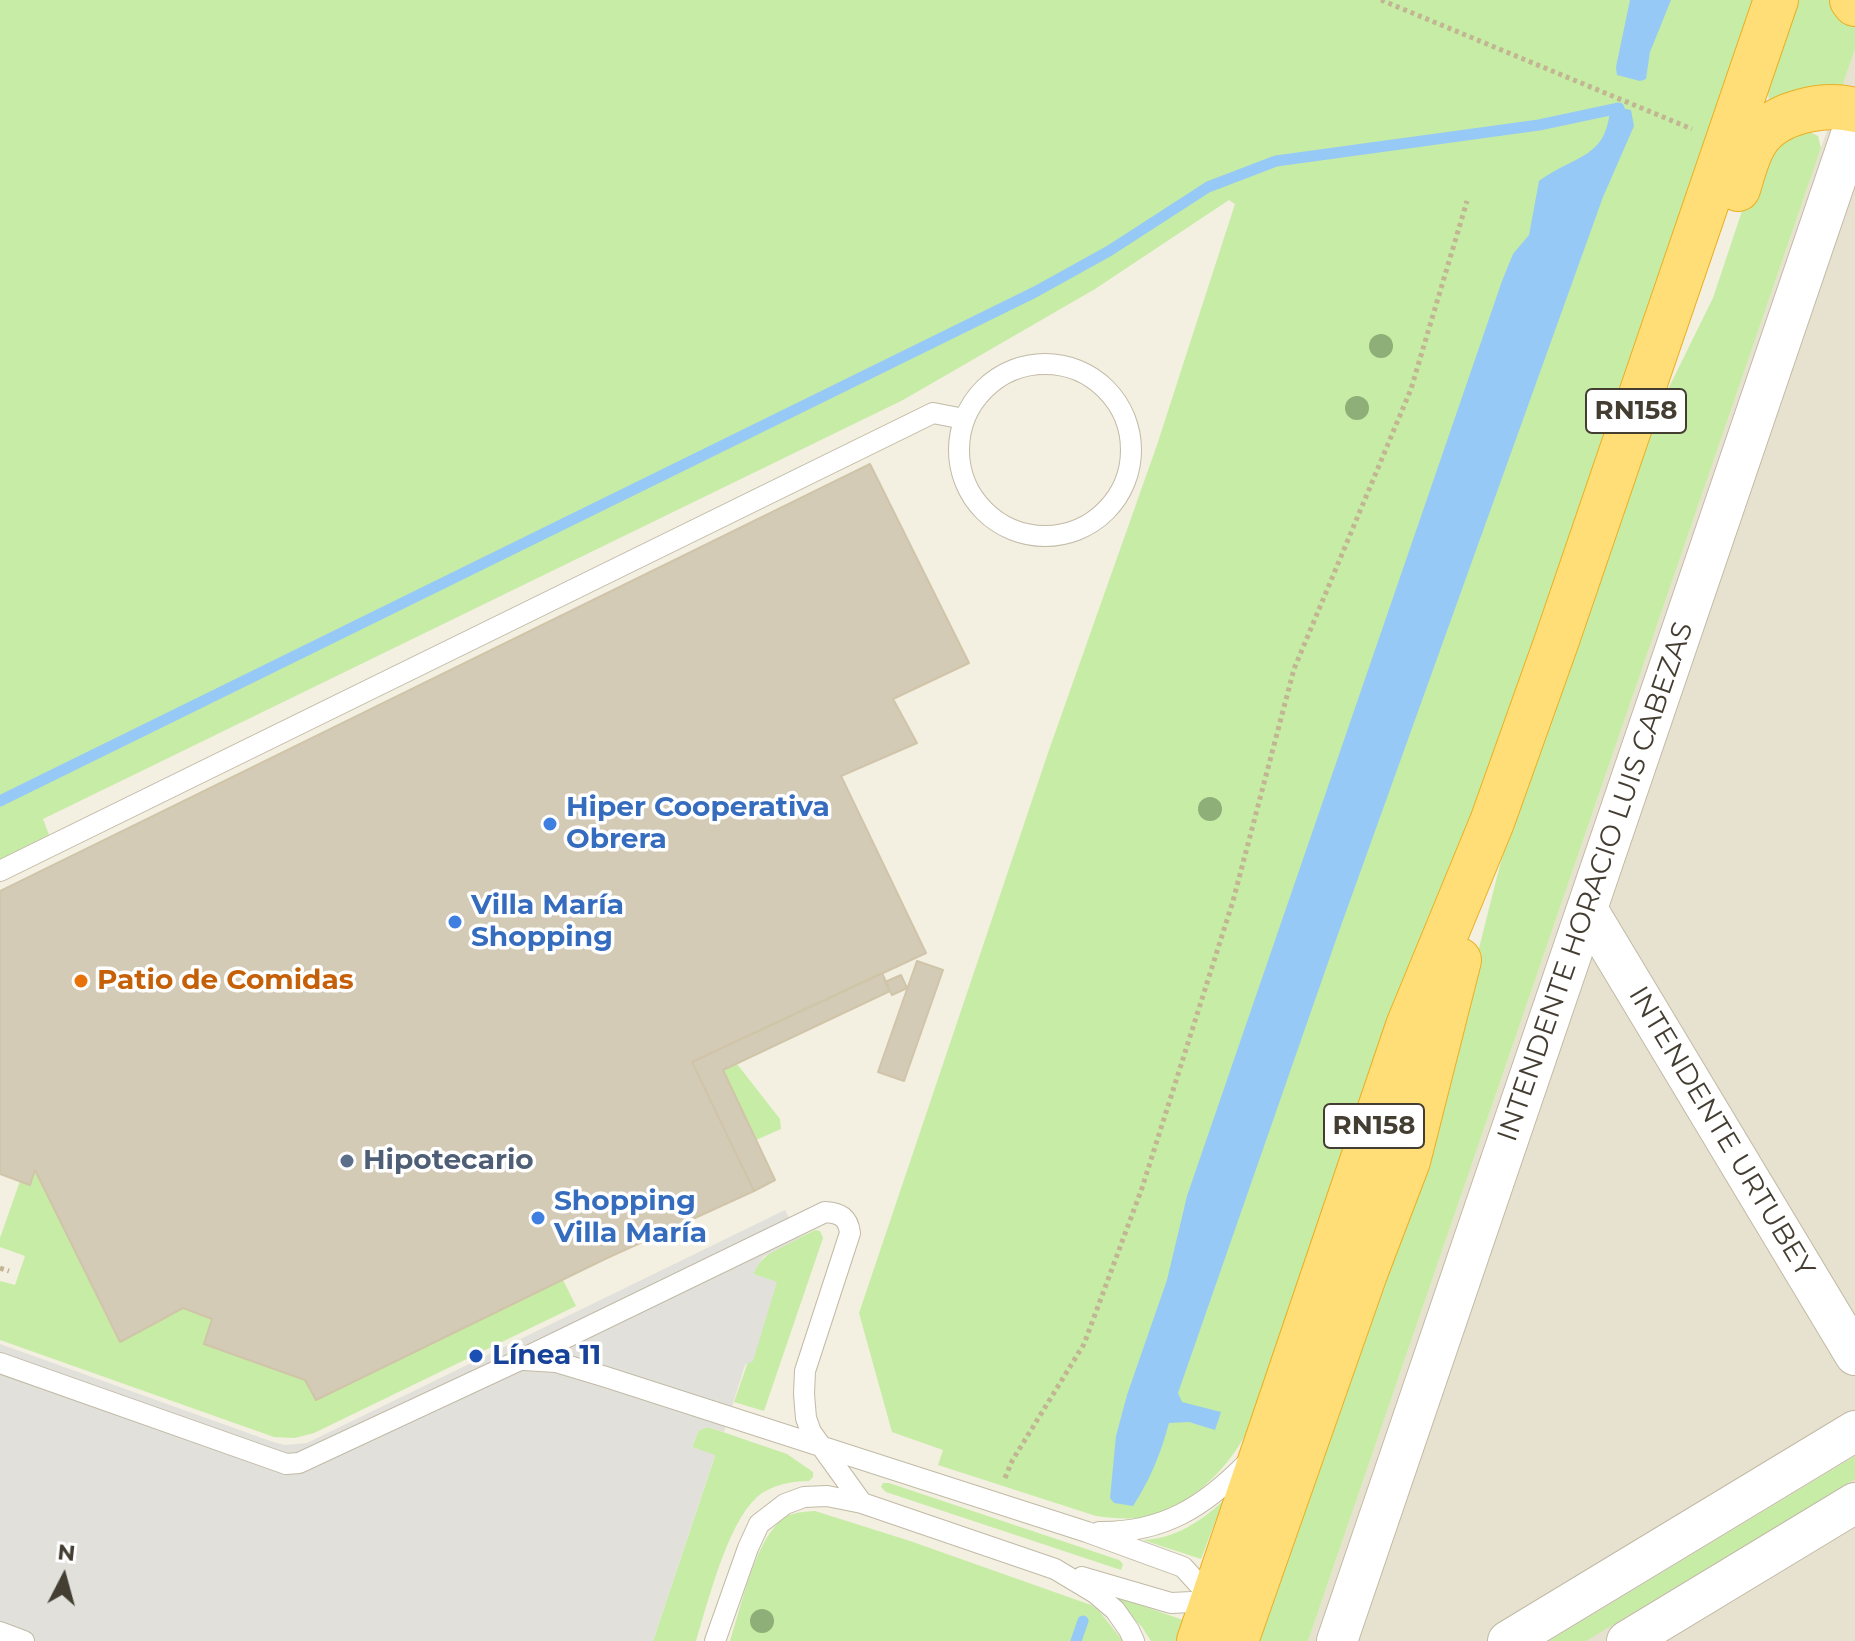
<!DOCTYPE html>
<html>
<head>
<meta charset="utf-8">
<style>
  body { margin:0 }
  #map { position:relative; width:1855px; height:1641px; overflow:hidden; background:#f3efe1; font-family:Montserrat,sans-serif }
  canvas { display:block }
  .north { position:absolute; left:24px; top:1537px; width:80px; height:80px; -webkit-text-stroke:6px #fff; paint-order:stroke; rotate:6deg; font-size:22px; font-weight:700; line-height:32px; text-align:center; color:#443e32 }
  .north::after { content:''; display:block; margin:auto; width:28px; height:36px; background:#443e32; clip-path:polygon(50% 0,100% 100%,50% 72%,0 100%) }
</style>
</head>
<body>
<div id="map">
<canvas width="1855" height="1641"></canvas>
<div class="north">N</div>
</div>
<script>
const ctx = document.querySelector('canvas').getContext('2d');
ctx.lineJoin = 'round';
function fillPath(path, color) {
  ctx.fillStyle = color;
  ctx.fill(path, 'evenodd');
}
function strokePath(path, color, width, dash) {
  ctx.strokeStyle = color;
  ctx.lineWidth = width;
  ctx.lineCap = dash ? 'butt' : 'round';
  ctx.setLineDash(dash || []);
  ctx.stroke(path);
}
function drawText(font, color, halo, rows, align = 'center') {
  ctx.font = font + ' Montserrat,sans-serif';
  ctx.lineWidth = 7;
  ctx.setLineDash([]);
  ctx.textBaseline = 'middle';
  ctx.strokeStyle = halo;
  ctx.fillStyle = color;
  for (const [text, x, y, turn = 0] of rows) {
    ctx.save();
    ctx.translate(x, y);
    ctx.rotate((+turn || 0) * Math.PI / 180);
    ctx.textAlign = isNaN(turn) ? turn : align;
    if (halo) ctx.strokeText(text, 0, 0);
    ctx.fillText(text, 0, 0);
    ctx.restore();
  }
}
const residential = new Path2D(`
  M1855,49v1592h-547l533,-1551z`);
const green = new Path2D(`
  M0,0h1759l-301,860 -214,577c-20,36 -57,71 -99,80 -16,3 -33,1 -49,-1l-158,-51 5,-15 -51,-18 -33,-119 190,-563 108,-305 78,-241 -6,-4 -134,89 -192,111 -860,419 6,16 -49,24z
  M1798,0h35l22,26v23l-14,41 -72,12 -1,-10z
  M1806,130l12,6 3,12 -513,1493h-54l193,-566 54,-214 16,-51 129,-376 67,-136 40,-120 29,-40z
  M737,1064l43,55 1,10 -25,11 -33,-70z
  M35,1170l84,172 64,-34 29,11 -8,25 101,36 11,20 247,-120 13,26 -262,127 -19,5 -21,-1 -274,-97v-59l15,4 10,-29 -25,-9v-9l20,-57 10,4z
  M815,1230l5,1 3,7 -59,173 -30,-9 42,-120 -23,-8c9,-24 40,-32 62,-44z
  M708,1427l79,27 26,18v5l-4,4c-18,0 -38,4 -52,16 -30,27 -49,105 -61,144h-43l62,-185 -23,-9 7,-17z
  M1855,1456v23l-269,162h-37z
  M883,1483h6l230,77 4,4 -2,6 -235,-78 -5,-5z
  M1223,1501l-22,58 -58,-19c32,-1 58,-19 80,-39z
  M815,1511l95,30 181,64 8,6 24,30h-393c11,-34 24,-96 50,-120 9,-9 23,-9 35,-10z
  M1112,1595l71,25 -7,21h-25l-9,-14z`);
const parking = new Path2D(`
  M785,1210l15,28 -37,19 -10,17 24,8 -24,79 -8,4 -21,67 -16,-5 -9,3 -7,17 23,8 -62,186h-653v-297l273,98 12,3 22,-2z`);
const water = new Path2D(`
  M1630,0h41l-21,52 -4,27 -6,2 -23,-6 -1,-8z
  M1610,106l21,4 3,16 -31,71 -265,737 -160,459 4,9 39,10 -6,18 -26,-8 -20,1c-8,30 -19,57 -36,83l-19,-3 -4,-5 6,-62 11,-41 40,-115 20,-84 315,-915 11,-27 16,-19 10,-54c35,-26 69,-22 71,-75z`);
const stream = new Path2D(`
  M0,801l1035,-509 74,-41 99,-64 68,-26 263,-36 80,-17 -1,5
  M1076,1641l7,-20`);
const building = new Path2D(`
  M870,464l99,199 -76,36 24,44 -76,33 85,177 -234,109 62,129 -149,68 -289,141 -11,-20 -101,-36 8,-25 -29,-11 -63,34 -85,-172 -5,15 -30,-11v-283z
  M917,961l26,9 -39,111 -26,-9z
  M882,973l8,18 -167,79 52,110 -21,11 -62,-129z
  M901,975l6,13 -15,7 -7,-13z`);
const path = new Path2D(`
  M1381,0l311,129
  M0,1268l9,3
  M1005,1478l7,-17 72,-117 58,-156 91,-287 61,-232 117,-280 56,-188`);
const service = new Path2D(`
  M959 450a86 86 0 1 1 172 0a86 86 0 1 1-172 0Z
  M0,871l933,-458 31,6
  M524,1360l32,2 50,15 481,155 96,35 30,33
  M0,1363l286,101 13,-1 221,-103 305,-148c15,1 23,5 25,21l-45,138 -1,23 2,24 5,14 51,71
  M1099,1532c65,1 106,-26 150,-71
  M1082,1577l89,26 43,-2
  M0,1632l24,9
  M715,1641l33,-93 11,-24 26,-20 19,-7 23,-1 35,7 193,66 40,24 20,17 14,20 5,11`);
const minor = new Path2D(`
  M1587,909l268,446
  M1337,1641l518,-1518
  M1508,1641l347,-210
  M1627,1641l228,-138`);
const trunk = new Path2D(`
  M1852,0l3,4
  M1738,189c5,-16 9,-34 18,-48 18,-29 68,-39 99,-31
  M1199,1641l209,-615 84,-204 65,-182 219,-640
  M1236,1641l130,-370 42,-110 51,-201`);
const trees = [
  [1381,346],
  [1357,408],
  [1210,809],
  [762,1621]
];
const markers = [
  [550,824,8,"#3f7fe0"],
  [455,922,8,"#3f7fe0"],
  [81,981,8,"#e8710a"],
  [347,1161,8,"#5c6f8a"],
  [538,1218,8,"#3f7fe0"],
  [476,1356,8,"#1a4fb4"]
];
const shields = [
  [1636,411,100],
  [1374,1126,100]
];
const shieldNames = [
  ["RN158",1636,411],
  ["RN158",1374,1126]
];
const shopNames = [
  ["Hiper Cooperativa",566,808],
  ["Obrera",566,840],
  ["Villa María",471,906],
  ["Shopping",471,938],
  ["Shopping",554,1202],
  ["Villa María",554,1234]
];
const streetNames = [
  ["INTENDENTE HORACIO LUIS CABEZAS",1596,882,-71],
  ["INTENDENTE URTUBEY",1721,1132,59]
];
const foodNames = [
  ["Patio de Comidas",97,981]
];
const serviceNames = [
  ["Hipotecario",363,1161]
];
const transitNames = [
  ["Línea 11",492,1356]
];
fillPath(residential, '#e7e1cf');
fillPath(green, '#c7eca6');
fillPath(parking, '#e2e0db');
fillPath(water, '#97c9f6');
strokePath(stream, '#97c9f6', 11);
fillPath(building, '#d4cbb6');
strokePath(building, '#d0c4a9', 2);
strokePath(service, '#c1baa6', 22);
strokePath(minor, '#c1baa6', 42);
strokePath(trunk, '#ebaf23', 46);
strokePath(path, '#c2b593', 5, [4, 4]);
strokePath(service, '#fff', 20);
strokePath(minor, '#fff', 40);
strokePath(trunk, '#ffde77', 44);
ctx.fillStyle = '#8eaf77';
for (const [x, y] of trees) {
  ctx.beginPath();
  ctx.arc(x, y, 12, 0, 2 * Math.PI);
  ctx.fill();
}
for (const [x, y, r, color] of markers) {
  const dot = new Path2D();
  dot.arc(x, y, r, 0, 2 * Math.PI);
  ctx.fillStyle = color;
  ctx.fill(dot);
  strokePath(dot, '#fff', 3);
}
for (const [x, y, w] of shields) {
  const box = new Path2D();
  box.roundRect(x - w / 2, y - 22, w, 44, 6);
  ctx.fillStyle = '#fff';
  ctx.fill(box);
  strokePath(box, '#443e32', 2);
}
drawText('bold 26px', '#443e32', null, shieldNames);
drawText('bold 28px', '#366cbe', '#fff', shopNames, 'left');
drawText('28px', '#443e32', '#fff', streetNames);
drawText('bold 28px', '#c56008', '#fff', foodNames, 'left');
drawText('bold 28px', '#4e5e75', '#fff', serviceNames, 'left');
drawText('bold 28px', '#164399', '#fff', transitNames, 'left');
</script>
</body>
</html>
